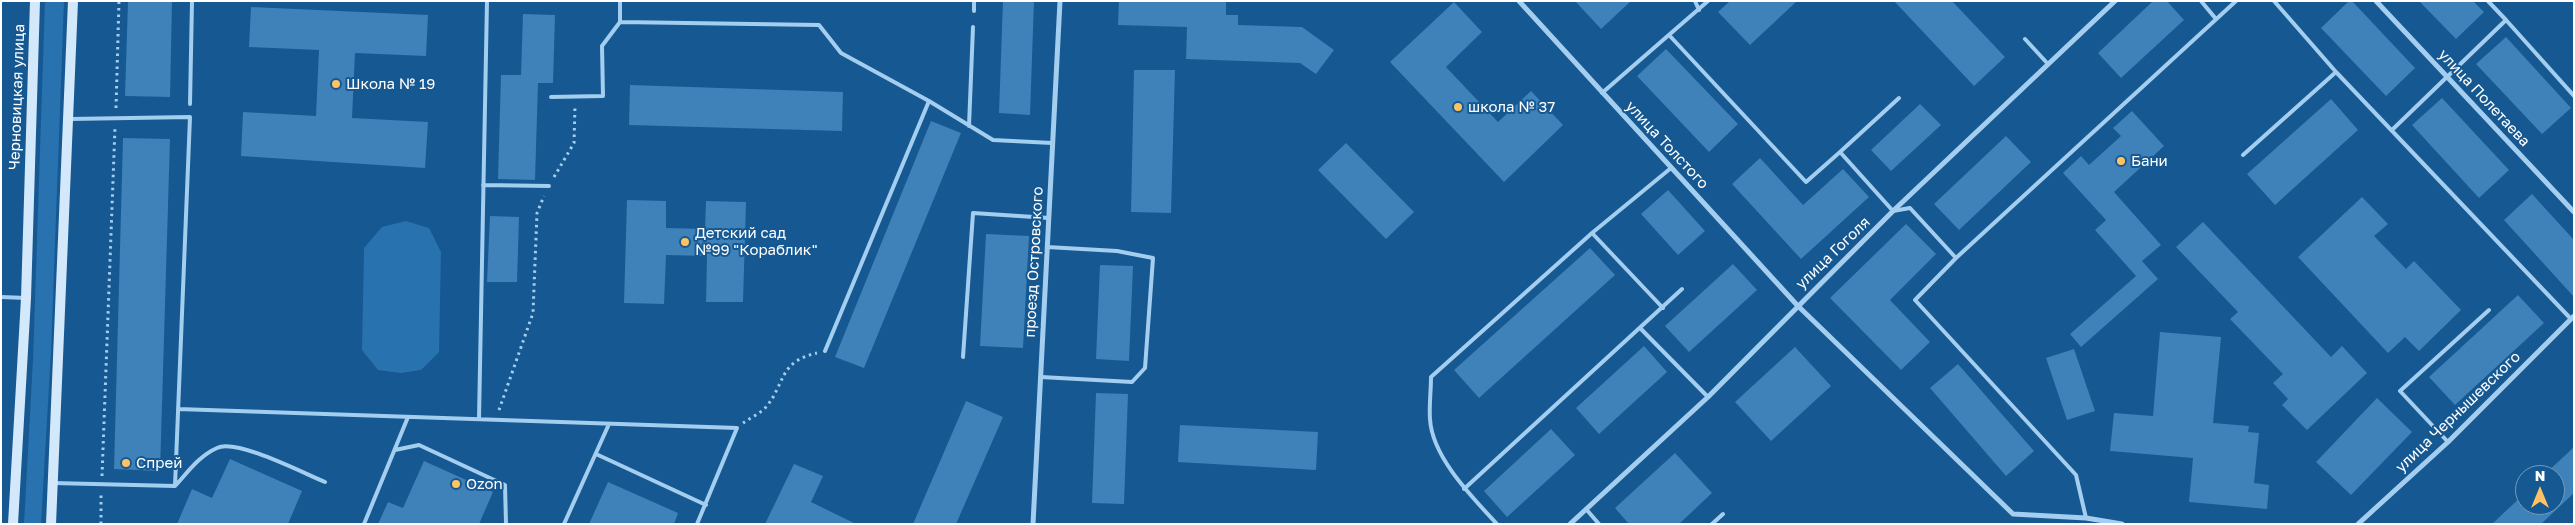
<!DOCTYPE html>
<html>
<head>
<meta charset="utf-8">
<style>
  body { margin:0 }
  #map { position:relative; width:2575px; height:525px; overflow:hidden; background:#165891; font-family:"Golos Text",sans-serif }
  canvas { display:block }
  .frame { position:absolute; inset:0; border:2px solid #fff; pointer-events:none }
  .north { position:absolute; left:2515px; top:465px; width:50px; height:50px; box-sizing:border-box; background:#165891; border:1px solid #739bbd; border-radius:50%; rotate:0deg; font-size:14px; font-weight:700; line-height:20px; text-align:center; color:#fff }
  .north::after { content:''; display:block; margin:auto; width:18px; height:22px; background:#ffc364; clip-path:polygon(50% 0,100% 100%,50% 72%,0 100%) }
</style>
</head>
<body>
<div id="map">
<canvas width="2575" height="525"></canvas>
<div class="frame"></div>
<div class="north">N</div>
</div>
<script>
const ctx = document.querySelector('canvas').getContext('2d');
ctx.lineJoin = 'round';
function fillPath(path, color) {
  ctx.fillStyle = color;
  ctx.fill(path, 'evenodd');
}
function strokePath(path, color, width, dash) {
  ctx.strokeStyle = color;
  ctx.lineWidth = width;
  ctx.lineCap = dash ? 'butt' : 'round';
  ctx.setLineDash(dash || []);
  ctx.stroke(path);
}
function drawText(font, color, halo, rows, align = 'center') {
  ctx.font = font + ' "Golos Text",sans-serif';
  ctx.lineWidth = 4;
  ctx.setLineDash([]);
  ctx.textBaseline = 'middle';
  ctx.strokeStyle = halo;
  ctx.fillStyle = color;
  for (const [text, x, y, turn = 0] of rows) {
    ctx.save();
    ctx.translate(x, y);
    ctx.rotate((+turn || 0) * Math.PI / 180);
    ctx.textAlign = isNaN(turn) ? turn : align;
    if (halo) ctx.strokeText(text, 0, 0);
    ctx.fillText(text, 0, 0);
    ctx.restore();
  }
}
const green = new Path2D(`
  M45,1h19l-13,350 -10,173h-17l9,-164z
  M406,221l23,7 12,24 -2,100 -18,18 -20,3 -23,-3 -16,-20 2,-102 18,-21z`);
const building = new Path2D(`
  M128,1h44l-2,96 -45,-1z
  M1003,1h31l-4,114 -31,-2z
  M1119,1h107v14h12v10l64,2 32,23 -18,24 -16,-11 -114,-4 1,-32 -69,-2z
  M1575,1h56l-30,28z
  M1730,1h67l-47,44 -32,-33z
  M1894,1h58l53,56 -31,29z
  M2153,1h14l17,19 -63,58 -23,-25z
  M2349,1h3l63,67 -29,28 -65,-68z
  M2419,1h54l11,11 -28,27z
  M1454,2l28,30 -36,35 52,55 33,-31 32,34 -59,57 -114,-120z
  M251,7l177,8 -2,41 -71,-3 -3,65 76,4 -3,46 -184,-12 2,-44 73,4 3,-66 -70,-3z
  M523,14l32,1 -2,68h-15l-3,97 -37,-1 3,-104h20z
  M2506,37l65,71 -29,26 -66,-70z
  M1666,49l72,75 -29,28 -72,-76z
  M1134,70h41l-4,143 -40,-1z
  M630,85l213,7 -1,39 -213,-6z
  M2442,98l67,72 -30,28 -67,-73z
  M2331,99l27,31 -83,75 -28,-31z
  M1920,104l21,21 -50,46 -20,-21z
  M2132,111l32,35 -50,46 47,53 -19,16 16,18 -77,68 -11,-13 66,-58 -41,-46 11,-10 -43,-47 18,-17 8,9 32,-29 -8,-8z
  M931,121l30,12 -97,235 -29,-11z
  M2006,136l25,26 -72,68 -25,-26z
  M123,138l47,1 -10,332 -46,-2z
  M1346,143l68,69 -28,27 -68,-69z
  M1760,158l43,47 40,-36 26,28 -68,62 -69,-75z
  M1668,190l37,41 -27,24 -37,-41z
  M2532,194l42,46v57l-70,-77z
  M2362,197l26,27 -14,12 32,33 8,-8 47,49 -42,41 -14,-14 -17,16 -90,-96z
  M627,200l39,1v27l39,1 1,-28 40,1 -3,100h-37l1,-46 -41,-1 -2,49 -40,-1z
  M490,216l29,1 -2,65h-30z
  M2203,222l128,135 11,-11 25,27 -60,57 -25,-25 6,-6 -15,-16 10,-9 -53,-55 8,-7 -62,-65z
  M1906,224l30,30 -46,46 40,42 -29,28 -71,-72z
  M986,234l43,2 -6,112 -43,-2z
  M1590,248l25,27 -136,123 -25,-28z
  M1733,264l24,26 -68,62 -24,-26z
  M1100,265l33,1 -4,95 -33,-2z
  M2518,295l26,28 -89,82 -26,-28z
  M2160,332l61,5 -8,86 36,3 -1,6 11,1 -5,50 15,2 -2,24 -78,-7 4,-44 -83,-7 4,-38 39,3z
  M1644,346l23,26 -68,62 -23,-26z
  M1795,347l36,39 -60,55 -36,-39z
  M2074,349l21,62 -28,9 -21,-62z
  M1958,364l76,87 -28,25 -76,-88z
  M1096,393l32,1 -4,110 -32,-1z
  M2377,398l35,34 -61,63 -35,-33z
  M966,401l37,16 -47,107h-43z
  M1180,425l138,7 -2,38 -138,-8z
  M1551,429l24,26 -68,62 -23,-26z
  M2574,447v46l-33,31h-49l33,-31v12h30v-30h-11z
  M1675,453l37,40 -33,31h-50l-14,-16z
  M230,459l72,32 -14,33h-111l15,-35 20,9z
  M424,461l69,31 -14,32h-101l10,-22 15,6z
  M794,464l29,12 -12,26 45,22h-91z
  M608,482l70,31 -4,11h-85z`);
const path = new Path2D(`
  M116,108l3,-107
  M554,177l20,-34 1,-37
  M499,410l34,-97 4,-100 7,-17
  M743,423c7,-5 18,-10 23,-16 20,-24 12,-45 51,-54
  M102,476l13,-349
  M101,524v-30`);
const lane = new Path2D(`
  M620,1v21l199,3 22,28 88,48
  M1695,1l4,9
  M2201,1l15,18
  M2274,1l62,71 235,247
  M2488,1l18,19
  M974,11v-10
  M1669,35l137,147 34,-30 53,59 17,-3 46,50
  M2025,39l23,25
  M1602,93l106,-92
  M551,97l52,-1 -1,-50 18,-24
  M190,104l2,-103
  M70,119l120,-2 -15,369
  M969,126l4,-99
  M2392,130l114,-110 68,76
  M1840,152l59,-54
  M2243,155l93,-83
  M483,185l66,1
  M1592,233l71,75
  M1,297l25,1
  M1640,328l68,69
  M825,351l104,-250 64,39 59,3
  M963,357l10,-144 76,5
  M1041,377l91,5 13,-14 8,-110 -36,-7 -70,-4
  M178,409l559,19 -40,96
  M479,419l8,-418
  M2448,442l-48,-51 89,-81
  M395,450l24,-5 86,40 1,39
  M596,454l110,51
  M53,483l122,3
  M175,486c13,-14 24,-30 42,-38 19,-10 88,26 108,34
  M1464,489l218,-200
  M1586,509l13,15
  M2086,518l-10,-43 -161,-175 41,-42 280,-257
  M364,524l44,-107
  M564,524l45,-100
  M1497,524c-25,-27 -65,-67 -67,-105 -1,-13 1,-28 1,-42l161,-144 79,-65
  M1712,524l11,-10`);
const street = new Path2D(`
  M1519,1l278,304 216,209 73,4 36,6
  M2376,1l198,211
  M1033,524l27,-523
  M1570,524l138,-127 185,-186 222,-210
  M2358,524l90,-82 126,-126`);
const secondary = new Path2D(`
  M13,524l13,-226 9,-297
  M51,524l22,-523`);
const markers = [
  [336,84,5,"#ffc364"],
  [1458,107,5,"#ffc364"],
  [2121,161,5,"#ffc364"],
  [685,242,5,"#ffc364"],
  [126,463,5,"#ffc364"],
  [456,484,5,"#ffc364"]
];
const poiNames = [
  ["Школа № 19",346,84],
  ["школа № 37",1468,107],
  ["Бани",2131,161],
  ["Детский сад",695,233],
  ["№99 \"Кораблик\"",695,250],
  ["Спрей",136,463],
  ["Ozon",466,484]
];
const streetNames = [
  ["Черновицкая улица",17,97,-88],
  ["улица Полетаева",2484,98,47],
  ["улица Толстого",1667,145,47],
  ["улица Гоголя",1833,253,-44],
  ["проезд Островского",1034,262,-87],
  ["улица Чернышевского",2458,412,-44]
];
fillPath(green, '#2972b0');
fillPath(building, '#3f81b9');
strokePath(path, '#a4cef0', 3, [2.5, 4]);
strokePath(lane, '#a4cef0', 4);
strokePath(street, '#a4cef0', 5);
strokePath(secondary, '#d3e8fb', 10);
for (const [x, y, r, color] of markers) {
  const dot = new Path2D();
  dot.arc(x, y, r, 0, 2 * Math.PI);
  ctx.fillStyle = color;
  ctx.fill(dot);
  strokePath(dot, '#165891', 2);
}
drawText('15px', '#fff', '#165891', poiNames, 'left');
drawText('15px', '#fff', '#165891', streetNames);
</script>
</body>
</html>
